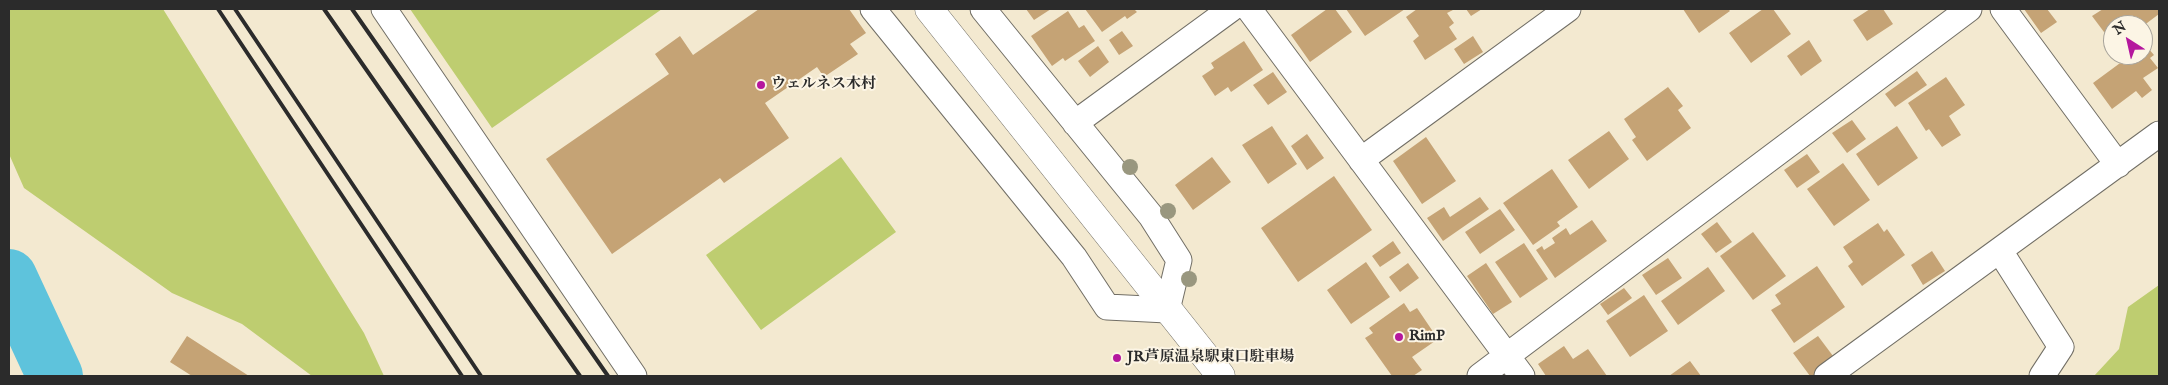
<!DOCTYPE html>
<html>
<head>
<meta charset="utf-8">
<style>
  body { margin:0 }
  #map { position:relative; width:2168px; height:385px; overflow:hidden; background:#f3e9d0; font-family:"IM FELL English",serif }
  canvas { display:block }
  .frame { position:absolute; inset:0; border:10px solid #2b2b2b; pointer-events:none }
  .north { position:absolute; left:2103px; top:15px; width:50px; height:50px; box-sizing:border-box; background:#fcf5e5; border:1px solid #a8a49b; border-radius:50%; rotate:325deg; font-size:14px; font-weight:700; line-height:20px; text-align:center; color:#2b2b2b }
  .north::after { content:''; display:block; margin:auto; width:18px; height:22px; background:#b5179e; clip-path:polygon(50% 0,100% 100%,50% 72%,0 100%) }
</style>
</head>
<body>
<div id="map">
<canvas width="2168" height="385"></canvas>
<div class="frame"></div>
<div class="north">N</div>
</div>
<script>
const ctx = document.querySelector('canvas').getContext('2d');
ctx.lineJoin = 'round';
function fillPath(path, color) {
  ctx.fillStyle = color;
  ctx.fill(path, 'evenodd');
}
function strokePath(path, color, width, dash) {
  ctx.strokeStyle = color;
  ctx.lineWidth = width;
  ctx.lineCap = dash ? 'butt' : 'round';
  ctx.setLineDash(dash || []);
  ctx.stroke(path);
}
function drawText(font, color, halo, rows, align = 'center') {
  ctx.font = font + ' "IM FELL English","Noto Serif JP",serif';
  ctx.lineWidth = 4;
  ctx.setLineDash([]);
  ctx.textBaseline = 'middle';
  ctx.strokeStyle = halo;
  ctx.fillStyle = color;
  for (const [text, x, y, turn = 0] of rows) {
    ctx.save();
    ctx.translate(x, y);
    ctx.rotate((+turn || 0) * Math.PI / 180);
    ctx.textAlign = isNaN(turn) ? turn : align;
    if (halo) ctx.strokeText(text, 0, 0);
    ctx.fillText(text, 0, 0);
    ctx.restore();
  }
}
const green = new Path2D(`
  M9,9h154l201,324 20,43h-72l-70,-52 -70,-31 -148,-105 -15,-34z
  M410,9h252l-170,119z
  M841,157l55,75 -135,98 -55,-75z
  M2159,285v91h-65l25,-27 9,-42z`);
const river = new Path2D(`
  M9,277l46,99`);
const building = new Path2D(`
  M759,9h90l17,24 -16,11 8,10 -34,23 -7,-10 -52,36 24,35 -65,45 -4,-5 -108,76 -66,-95 123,-85 -14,-20 25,-18 13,19z
  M1026,9h25l-17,11z
  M1085,9h49l3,3 -10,7 -2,-3 -23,16z
  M1327,9h8l17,23 -42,30 -19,-27z
  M1346,9h59l-40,27z
  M1417,9l36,1 -6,3 7,10 -5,4 8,12 -32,21 -12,-19 6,-5 -13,-19z
  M1466,9h16l-11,7z
  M1683,9h45l2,2 -31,22z
  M1763,9h10l18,25 -40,29 -22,-30z
  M1870,9h13l10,15 -26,17 -14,-21z
  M2024,9h23l10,13 -16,11z
  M2103,9h56v5l-16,12 -30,-1v19l-21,-28z
  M1068,11l11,17 5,-3 11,16 -30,20 -2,-3 -11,8 -21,-30z
  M1122,31l11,15 -14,9 -10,-15z
  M1473,36l10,16 -19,12 -10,-15z
  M1809,40l13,21 -21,15 -14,-20z
  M1244,41l19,29 -32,22 -3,-5 -13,9 -13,-20 12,-8 -3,-5z
  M1098,46l11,16 -19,15 -12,-16z
  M2148,48l6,7 -4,3 8,10 -15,10 9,12 -10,8 -6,-7 -24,18 -19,-26 38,-28h12v-3z
  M1917,71l10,14 -32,22 -10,-13z
  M1273,72l14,20 -19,13 -15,-20z
  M1946,77l19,28 -16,11 12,19 -19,12 -13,-18 -3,2 -18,-28z
  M1668,87l15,19 -5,4 13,18 -44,33 -15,-21 4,-3 -12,-18z
  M1852,120l14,19 -19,14 -15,-20z
  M1272,126l25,38 -29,20 -26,-39z
  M1897,126l21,32 -40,28 -22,-32z
  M1609,131l20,28 -40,30 -21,-29z
  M1307,134l17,24 -17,12 -16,-24z
  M1426,137l30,44 -34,23 -29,-43z
  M1807,154l13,18 -23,16 -13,-18z
  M1212,157l19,25 -38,28 -18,-25z
  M1843,163l27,37 -36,26 -27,-37z
  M1552,169l26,38 -21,15 3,4 -27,19 -30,-42z
  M1334,176l38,54 -74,52 -37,-54z
  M1480,197l9,12 -46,32 -16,-23 17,-11 6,10z
  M1500,209l15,21 -35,24 -15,-22z
  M1592,220l15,21 -52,37 -19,-28 6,-4 2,4 11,-7 -3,-5 14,-10 4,7z
  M1717,222l15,20 -16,11 -15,-19z
  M1878,223l6,9 3,-3 18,26 -43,31 -14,-20 5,-4 -10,-15z
  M1753,232l33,44 -33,24 -33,-44z
  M1393,241l8,12 -21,14 -8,-11z
  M1524,243l24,36 -28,19 -25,-36z
  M1932,251l13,20 -22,14 -12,-20z
  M1668,258l14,20 -26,17 -14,-20z
  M1366,262l24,35 -39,27 -24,-34z
  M1408,263l11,15 -19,14 -11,-15z
  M1486,263l26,39 -19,12 -26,-38z
  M1817,266l28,41 -51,36 -23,-33 10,-6 -6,-9z
  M1708,267l17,24 -47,34 -17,-24z
  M1624,288l8,10 -24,17 -8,-11z
  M1644,295l24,36 -38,26 -24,-36z
  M1404,303l6,9 7,-4 21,31 -26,18 10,13 -9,6h-21l-27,-38 8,-5 -4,-5z
  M187,336l62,40h-57l-22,-14z
  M1818,336l18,24 -23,16h-3l-17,-23z
  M1564,346l9,13 15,-10 19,27h-61l-8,-12z
  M1690,361l11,15h-32z`);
const street = new Path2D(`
  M384,9l250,367
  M873,9l201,248 33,50 60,3 12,-50 -28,-44 -168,-207
  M1249,9l273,367
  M2003,9l115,156
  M1075,123l156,-114
  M1361,160l207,-151
  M2000,251l61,96 -19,29
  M1480,376l489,-367
  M1827,376l332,-242`);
const secondary = new Path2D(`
  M929,9l292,367`);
const rail = new Path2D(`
  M218,9l244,367
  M235,9l246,367
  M324,9l256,367
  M352,9l256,367`);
const trees = [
  [1130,167],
  [1168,211],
  [1189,279]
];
const markers = [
  [761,85,5,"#b5179e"],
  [1399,337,5,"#b5179e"],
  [1117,358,5,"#b5179e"]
];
const poiNames = [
  ["ウェルネス木村",771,85],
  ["RimP",1409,337],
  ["JR芦原温泉駅東口駐車場",1127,358]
];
fillPath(green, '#becd70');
strokePath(river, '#5ec3dc', 56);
fillPath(building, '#c5a375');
strokePath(street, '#716e65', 27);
strokePath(secondary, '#716e65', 29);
strokePath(street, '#fff', 25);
strokePath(secondary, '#fff', 28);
strokePath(rail, '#2b2b2b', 4);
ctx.fillStyle = '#99977f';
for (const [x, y] of trees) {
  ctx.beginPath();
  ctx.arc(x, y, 8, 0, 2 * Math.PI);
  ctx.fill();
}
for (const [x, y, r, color] of markers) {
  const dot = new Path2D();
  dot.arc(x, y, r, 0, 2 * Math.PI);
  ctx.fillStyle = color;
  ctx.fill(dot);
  strokePath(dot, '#fcf5e5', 2);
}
drawText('bold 15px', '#2b2b2b', '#fcf5e5', poiNames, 'left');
</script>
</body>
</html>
